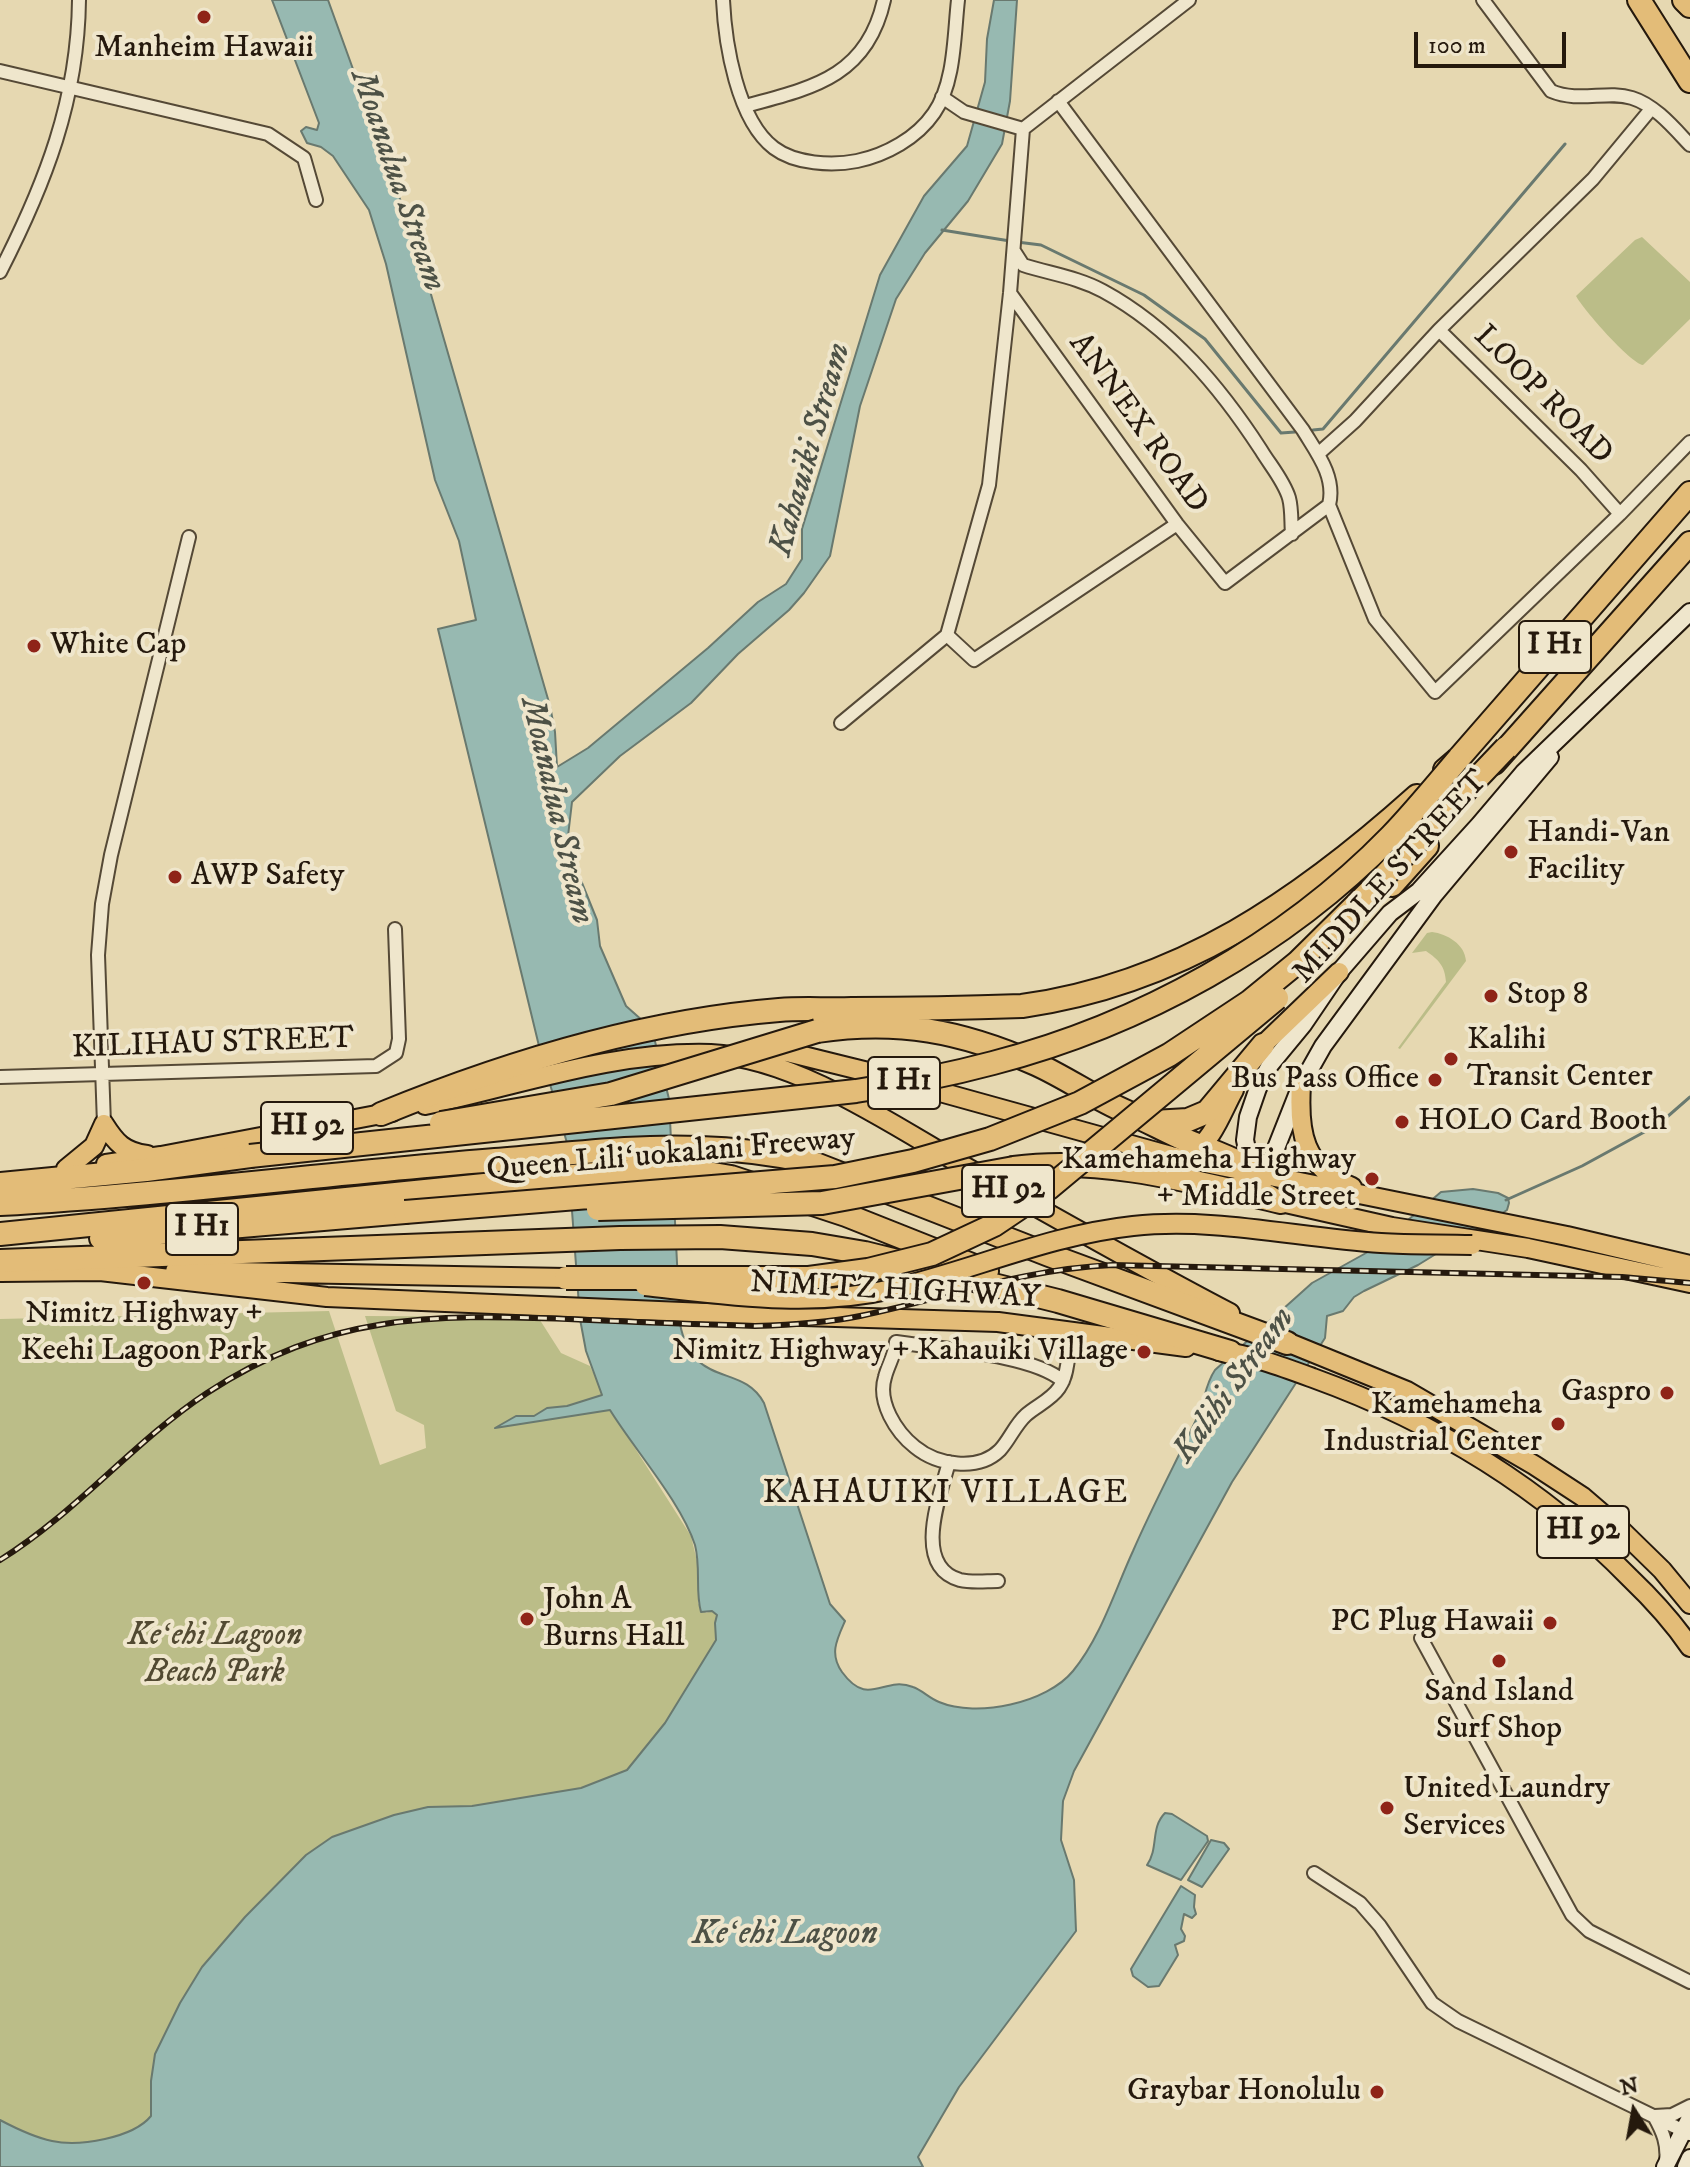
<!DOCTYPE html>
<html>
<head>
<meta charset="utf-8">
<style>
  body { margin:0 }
  #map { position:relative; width:1690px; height:2167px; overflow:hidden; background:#e6d8b1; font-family:"IM FELL DW Pica",serif }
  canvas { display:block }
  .north { position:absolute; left:1594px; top:2071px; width:80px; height:80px; -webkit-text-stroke:6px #efe6cc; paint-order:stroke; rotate:349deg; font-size:22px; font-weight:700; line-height:32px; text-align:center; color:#25190d }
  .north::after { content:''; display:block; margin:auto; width:28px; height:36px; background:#25190d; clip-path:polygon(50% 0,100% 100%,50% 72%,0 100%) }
  .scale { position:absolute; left:1414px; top:32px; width:152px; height:36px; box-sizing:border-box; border:4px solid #25190d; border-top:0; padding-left:10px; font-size:24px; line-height:28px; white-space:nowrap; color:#25190d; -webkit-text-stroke:6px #efe6cc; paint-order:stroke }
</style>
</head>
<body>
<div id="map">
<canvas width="1690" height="2167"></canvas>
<div class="north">N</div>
<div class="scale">100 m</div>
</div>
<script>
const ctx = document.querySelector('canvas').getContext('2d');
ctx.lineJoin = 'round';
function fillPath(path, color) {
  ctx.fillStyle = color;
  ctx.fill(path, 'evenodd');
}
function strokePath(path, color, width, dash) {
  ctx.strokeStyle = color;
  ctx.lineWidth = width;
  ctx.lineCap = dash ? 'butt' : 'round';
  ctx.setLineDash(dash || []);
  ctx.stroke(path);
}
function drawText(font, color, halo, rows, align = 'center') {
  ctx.font = font + ' "IM FELL DW Pica",serif';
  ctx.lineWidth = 8;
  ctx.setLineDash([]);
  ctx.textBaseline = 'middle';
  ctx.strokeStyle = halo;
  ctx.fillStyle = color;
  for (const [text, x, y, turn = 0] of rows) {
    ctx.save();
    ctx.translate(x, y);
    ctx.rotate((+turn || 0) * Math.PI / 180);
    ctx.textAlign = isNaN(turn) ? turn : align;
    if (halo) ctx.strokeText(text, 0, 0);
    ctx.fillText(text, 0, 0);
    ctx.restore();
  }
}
const green = new Path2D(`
  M1642,237l48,45v37l-47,46c-13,-2 -60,-56 -67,-69l59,-56z
  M1432,932c15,2 33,12 34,29l-66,88 -2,-1 48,-66c-1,-16 -7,-22 -20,-31l-14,2 15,-20z
  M329,1311l51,154 46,-17 -2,-23 -28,-14 -31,-95 173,1 23,36 29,13 20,43 81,127 9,38 -2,29 8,10 6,-2 5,4 -2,8 1,17 -51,83 -38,47 -46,18 -109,18 -44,1 -34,8 -62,22 -26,18 -61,62 -43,50 -47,87 -4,27v35c-18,22 -72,31 -99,25 -19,-4 -35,-12 -52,-21v-801z`);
const water = new Path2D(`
  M272,0h56l89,246 133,460 5,26 2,35 31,-19 120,-100 50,-46 28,-18 16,-25v-30l78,-254 44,-79 43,-50 18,-64 2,-43 7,-39h23l-7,101 -8,43 -34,57 -43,52 -29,46 -36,107 -30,150 -26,37 -15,17 -51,44 -47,49 -71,53 -48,46 -4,34 12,42 17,42 3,26 26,60 26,23 17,70 11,225c13,66 62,38 84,79l66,201 15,17c-8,18 -16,33 -3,51 27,37 41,3 71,15 9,3 16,11 26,15 38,16 108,1 134,-31 28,-34 42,-81 60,-120 19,-44 42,-87 63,-131 9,-17 8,-34 19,-50l97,-87 63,-35 66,-56 32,-3 25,4 10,5 1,5 -2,7 -6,4 -83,51 -54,26 -10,6 -11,14 -16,5 -2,22 -93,144 -158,289 -11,30 -2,39 13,40 2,51 -117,156 -41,70 5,10h-923v-47c17,9 33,17 52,21 27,6 81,-3 99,-25v-35l4,-27 25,-51 22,-36 43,-50 61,-62 26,-18 62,-22 34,-8 44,-1 109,-18 46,-18 38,-47 51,-83 -1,-17 2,-8 -5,-4 -11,1c-6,-21 0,-44 -6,-67 -14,-43 -61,-96 -85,-135l-115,18 21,-12h18l13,-8 20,-2 35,-11 -16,-44 -6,-32 -13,-176 -28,-97 -101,-417 38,-9 -17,-79 -24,-61 -49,-216 -17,-54 -36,-54 -12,-9 -14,-4 -6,-12 5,-4 11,3 2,-7z
  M1165,1813l7,1 35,22 1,5 -27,39 -34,-15c12,-17 3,-37 18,-52z
  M1211,1840l13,3 5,6 -27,38 -14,-7z
  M1181,1886l14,9 -1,12 2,7 -4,4 -8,-4 -3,15 4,7 -1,5 -9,4 3,10 -19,31 -11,1 -15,-11 -2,-7z`);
const stream = new Path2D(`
  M942,230l68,11
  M1017,242l24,3 103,50 61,44 76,94 14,-1
  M1313,430l10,-1 242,-285
  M1506,1200l76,-34 77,-42 31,-27`);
const street = new Path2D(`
  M723,0c2,43 14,120 51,148 21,16 58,18 83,13 29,-6 60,-23 77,-48 21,-30 20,-78 24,-113
  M1483,0l68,91c28,12 56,-1 81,7 23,7 42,30 58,47
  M0,71l268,63 36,24 12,42
  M942,97l22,15 59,17
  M1058,101l245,329c14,23 33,47 26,75l46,114 60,73 185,-178
  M745,106c67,-18 122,-29 139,-106
  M1651,109l-58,70 -154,151 142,140 39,44 70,-72
  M1014,251l9,14c28,9 54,12 80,26 68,37 117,96 158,159 9,15 23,31 28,48 3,11 2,24 3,36
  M0,272c45,-88 78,-172 79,-272
  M1010,293l167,231 48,59 104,-78
  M1318,454l37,-33 84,-91
  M947,635l27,25 203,-136
  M841,723l106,-88 42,-150 21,-192 13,-164 166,-129
  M0,1077l376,-11 20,-13 3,-14 -4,-110
  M104,1124l-6,-169 4,-51 9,-49 78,-318
  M1063,1381c-31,-27 -123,-32 -167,-39 -1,13 -8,23 -11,35 -8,25 11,55 30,70 22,18 63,25 85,3 10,-11 15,-25 26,-35 10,-9 25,-15 33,-27 16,-23 -2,-42 34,-51
  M949,1462c-8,31 -38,104 11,118 12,3 26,1 38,1
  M1421,1638l151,277 17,16 101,51
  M1314,1873l46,30 20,23 52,77 26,18 232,113
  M1654,2116c9,16 14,28 12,46
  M1655,2116l17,-1 18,-9`);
const secondary = new Path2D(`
  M1251,1167l-6,-27 3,-23 10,-29 12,-23 33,-40 36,-53 51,-59 29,-22 60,-66 45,-53 166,-160
  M1265,1176l36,-91 22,-39 111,-151 116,-138
  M1665,2167l25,-49
  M1686,2167l4,-9`);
const primary = new Path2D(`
  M761,1049l18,1 89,22 303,84 396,80 123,29
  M1257,1055l6,-10 76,-73
  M1301,1085c-3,47 2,82 51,102
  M425,1105c95,-20 187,-54 286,-51 83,3 182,71 253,112 88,50 176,100 266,147
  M104,1124c12,19 20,28 43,31
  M1190,1153c22,-9 33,-44 44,-63
  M106,1164l55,-8 231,-44
  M66,1169l28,-23 10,-22
  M1270,1195l11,7 111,25 136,21 162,35
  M175,1271l391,7
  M0,1272l100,-1 227,26 379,16 292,9 188,25
  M1277,1338l130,53 127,74 49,32 36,31 43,42 28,34
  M1219,1351c32,4 64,16 94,27 119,43 228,109 317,200 22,21 43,44 60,69`);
const highway = new Path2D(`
  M1639,0l51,81
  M1684,0l6,6
  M1494,763l196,-220
  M1445,770l14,-12 231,-265
  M1392,885l35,-39
  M817,1031c81,-12 144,0 219,33 31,14 60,35 91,48 21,9 40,20 61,29 26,11 53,20 77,35l-13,11 -25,3
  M381,1114c127,-52 261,-93 398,-104 24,-2 49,0 73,-1 57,0 114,-1 170,-3 158,-22 279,-106 395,-210
  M1153,1122l35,-2 19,-8 56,-67
  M1014,1168c89,-12 180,14 267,34
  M0,1184l146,-14 104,-14
  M0,1204c165,-9 330,-31 495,-44 67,-5 137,-15 205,-12 36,1 73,6 108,13l241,94 238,88
  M0,1234l583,-59 58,-5 55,1 35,6 115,38 141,56
  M101,1238l304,-26
  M0,1261l620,-23 100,-1 92,7 53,9 193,48 172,51`);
const rail = new Path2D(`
  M0,1560c76,-47 133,-118 207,-167 121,-79 223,-79 361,-74 62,3 125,5 187,7 35,-1 70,-3 105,-10 87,-18 162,-47 253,-51l509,12 68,6`);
const primaryBridge = new Path2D(`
  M645,1286c82,9 166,22 247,3 81,-19 157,-54 241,-63 83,-9 165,12 248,17 30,2 60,1 91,2`);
const highwayBridge = new Path2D(`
  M441,1123l170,-29 206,-63
  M250,1156l606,-65c46,-7 92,-16 137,-28 147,-38 292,-118 398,-227 24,-25 46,-52 68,-78
  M598,1209l224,-6 192,-35
  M405,1212l430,-35 78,-16 77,-22 90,-36 89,-48 80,-53 49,-40 76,-75 132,-139
  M566,1278h243l59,-8 64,-16 62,-29 55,-37 228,-190`);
const markers = [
  [204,17,8,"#8f2418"],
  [34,646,8,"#8f2418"],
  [1511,852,8,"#8f2418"],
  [175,877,8,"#8f2418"],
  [1491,996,8,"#8f2418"],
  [1451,1059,8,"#8f2418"],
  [1435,1080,8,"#8f2418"],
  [1402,1122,8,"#8f2418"],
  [1372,1179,8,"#8f2418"],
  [144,1283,8,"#8f2418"],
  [1144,1352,8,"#8f2418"],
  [1667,1393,8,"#8f2418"],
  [1558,1424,8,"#8f2418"],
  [527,1619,8,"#8f2418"],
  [1550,1623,8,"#8f2418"],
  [1499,1661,8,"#8f2418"],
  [1387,1808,8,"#8f2418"],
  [1377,2092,8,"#8f2418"]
];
const shields = [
  [1555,647,72],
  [904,1083,72],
  [307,1128,92],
  [1008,1191,92],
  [202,1229,72],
  [1583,1532,92]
];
const shieldNames = [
  ["I H1",1555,647],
  ["I H1",904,1083],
  ["HI 92",307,1128],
  ["HI 92",1008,1191],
  ["I H1",202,1229],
  ["HI 92",1583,1532]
];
const poiNames = [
  ["Manheim Hawaii",204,49,"center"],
  ["White Cap",50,646],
  ["Handi-Van",1527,834],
  ["Facility",1527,871],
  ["AWP Safety",191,877],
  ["Stop 8",1507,996],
  ["Kalihi",1467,1041],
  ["Transit Center",1467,1078],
  ["Bus Pass Office",1419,1080,"right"],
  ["HOLO Card Booth",1418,1122],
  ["Kamehameha Highway",1356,1161,"right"],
  ["+ Middle Street",1356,1198,"right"],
  ["Nimitz Highway +",144,1315,"center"],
  ["Keehi Lagoon Park",144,1352,"center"],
  ["Nimitz Highway + Kahauiki Village",1128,1352,"right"],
  ["Gaspro",1651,1393,"right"],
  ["Kamehameha",1542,1406,"right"],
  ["Industrial Center",1542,1443,"right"],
  ["John A",543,1601],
  ["Burns Hall",543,1638],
  ["PC Plug Hawaii",1534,1623,"right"],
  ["Sand Island",1499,1693,"center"],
  ["Surf Shop",1499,1730,"center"],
  ["United Laundry",1403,1790],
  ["Services",1403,1827],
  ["Graybar Honolulu",1361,2092,"right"]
];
const streetNames = [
  ["LOOP ROAD",1542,396,45],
  ["ANNEX ROAD",1137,424,54],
  ["MIDDLE STREET",1392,878,-48],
  ["KILIHAU STREET",213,1045,-2],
  ["Queen Liliʻuokalani Freeway",671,1156,-5],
  ["NIMITZ HIGHWAY",895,1292,3]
];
const parkNames = [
  ["Keʻehi Lagoon",215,1637],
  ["Beach Park",215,1674]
];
const waterNames = [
  ["Moanalua Stream",396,181,71],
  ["Kahauiki Stream",812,450,-74],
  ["Moanalua Stream",555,811,77],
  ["Kalihi Stream",1235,1386,-54],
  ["Keʻehi Lagoon",785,1936]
];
const neighbourhoodNames = [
  ["KAHAUIKI VILLAGE",946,1495]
];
fillPath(green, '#bbbd88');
fillPath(water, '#97b9b1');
strokePath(water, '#69796f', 2);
strokePath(stream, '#69796f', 3);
strokePath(street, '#554936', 16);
strokePath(secondary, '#25190d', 20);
strokePath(primary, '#25190d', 22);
strokePath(highway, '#25190d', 26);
strokePath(street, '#efe6cc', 12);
strokePath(secondary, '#efe6cc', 16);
strokePath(primary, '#e3bc78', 18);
strokePath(highway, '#e3bc78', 22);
strokePath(rail, '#25190d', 6);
strokePath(rail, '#efe6cc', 3, [9]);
strokePath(primaryBridge, '#25190d', 22, []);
strokePath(highwayBridge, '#25190d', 26, []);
strokePath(primaryBridge, '#e3bc78', 18);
strokePath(highwayBridge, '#e3bc78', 22);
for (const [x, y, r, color] of markers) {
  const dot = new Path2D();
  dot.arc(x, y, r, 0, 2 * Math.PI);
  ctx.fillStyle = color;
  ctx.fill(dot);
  strokePath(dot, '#efe6cc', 3);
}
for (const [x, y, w] of shields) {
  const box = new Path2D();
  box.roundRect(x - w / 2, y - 26, w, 52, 6);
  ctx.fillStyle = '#efe6cc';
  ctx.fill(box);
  strokePath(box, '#25190d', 2);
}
drawText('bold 30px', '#25190d', null, shieldNames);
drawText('32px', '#25190d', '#efe6cc', poiNames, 'left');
drawText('32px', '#25190d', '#efe6cc', streetNames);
drawText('italic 32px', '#524a32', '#efe6cc', parkNames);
drawText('italic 34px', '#4d5146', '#efe6cc', waterNames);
ctx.letterSpacing = '2px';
drawText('34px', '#25190d', '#efe6cc', neighbourhoodNames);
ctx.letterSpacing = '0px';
</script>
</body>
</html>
